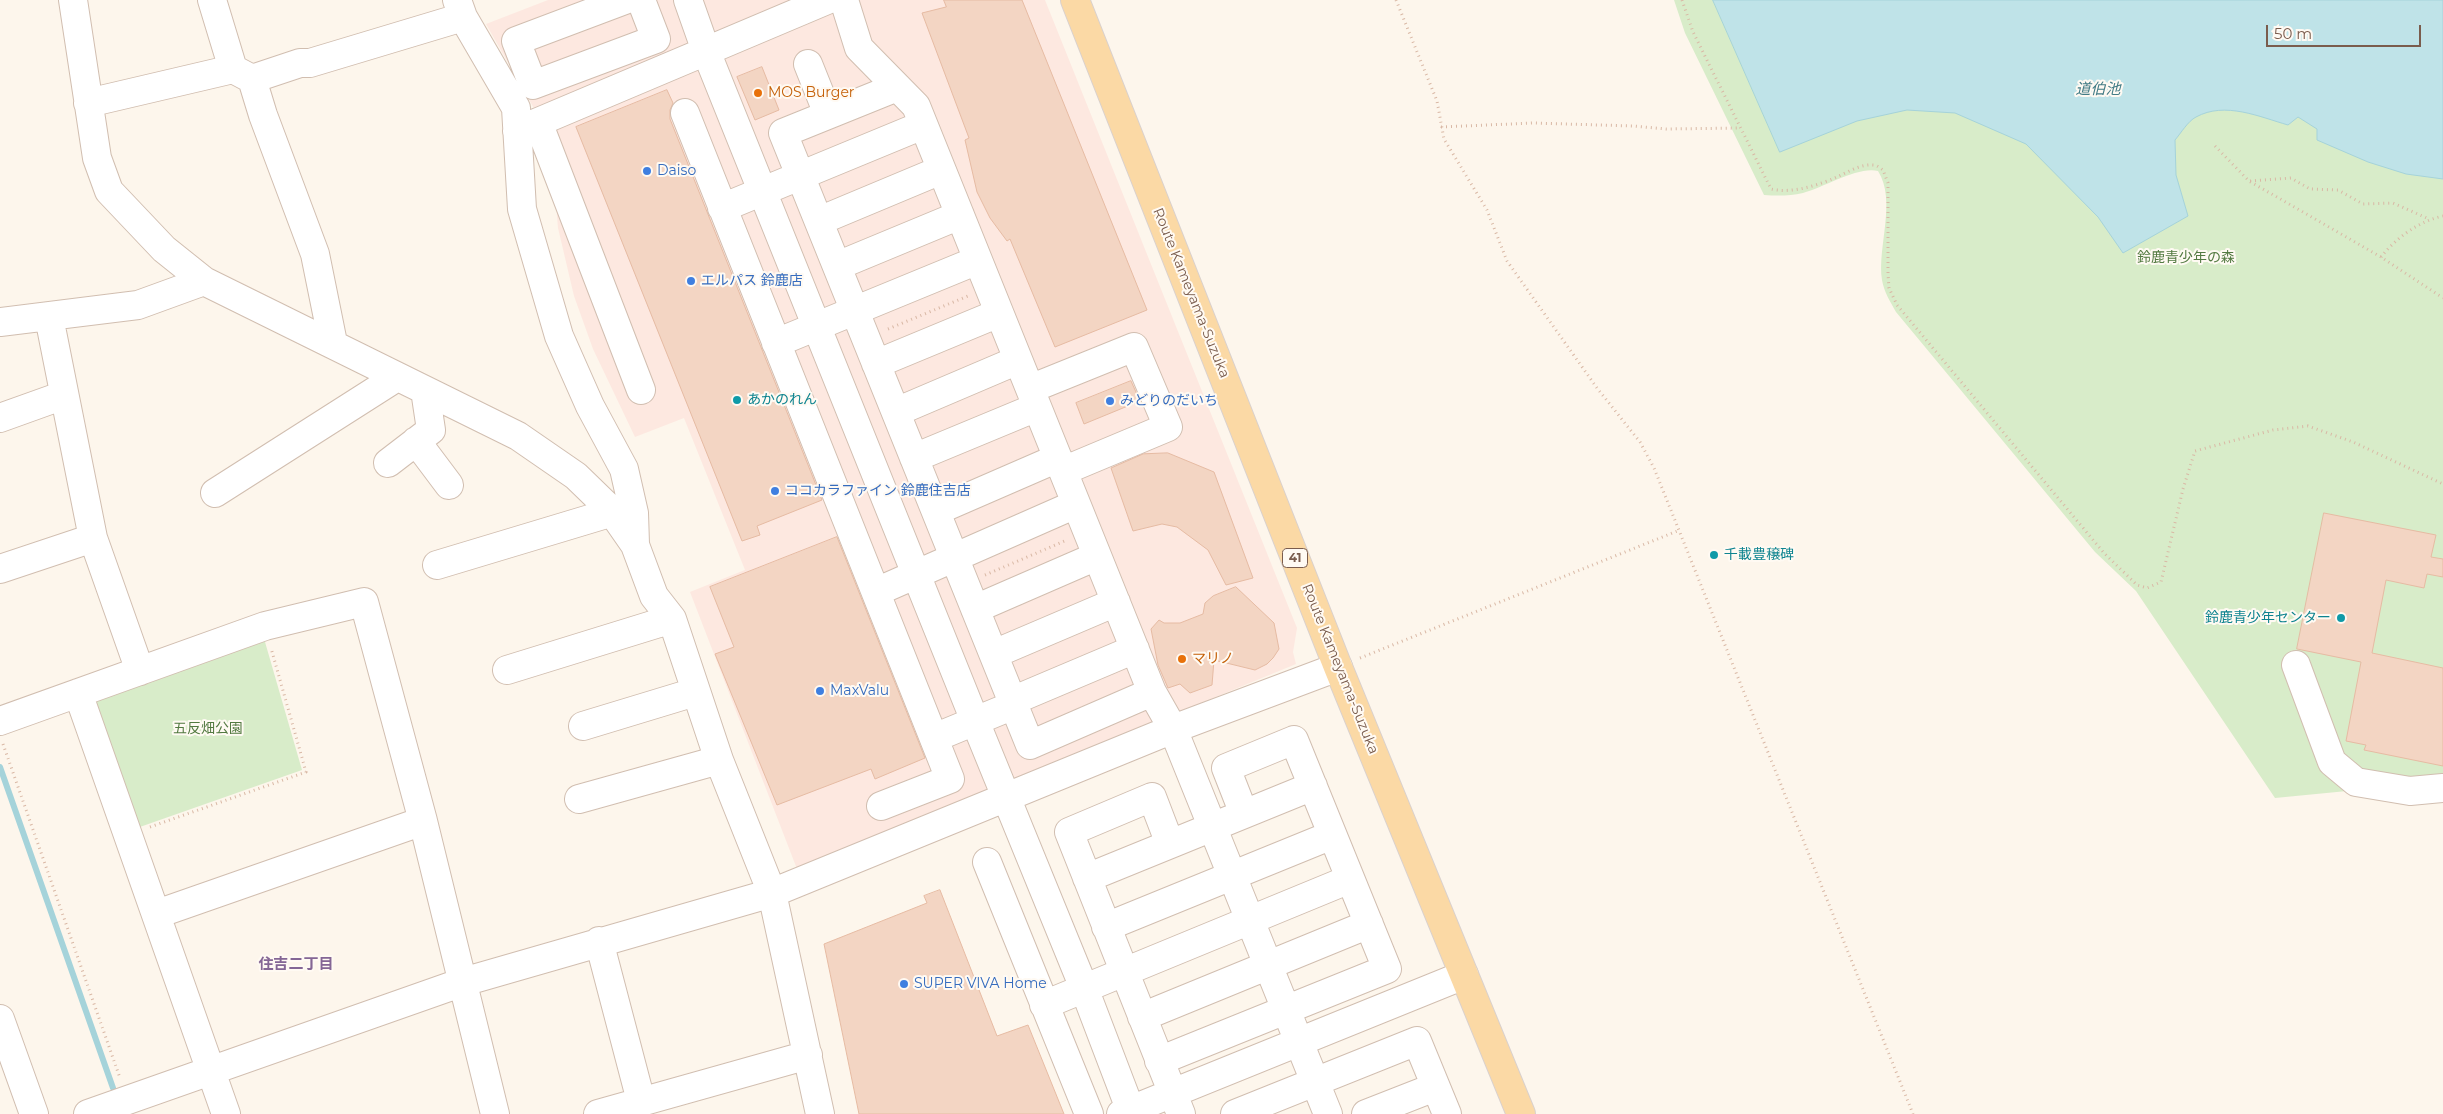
<!DOCTYPE html>
<html>
<head>
<meta charset="utf-8">
<style>
  body { margin:0 }
  #map { position:relative; width:2443px; height:1114px; overflow:hidden; background:#fdf6ec; font-family:Montserrat,sans-serif }
  canvas { display:block }
  .scale { position:absolute; left:2266px; top:25px; width:155px; height:22px; box-sizing:border-box; border:2px solid #7a5c4d; border-top:0; padding-left:6px; font-size:15px; line-height:18px; white-space:nowrap; color:#7a5c4d; -webkit-text-stroke:4px #fffaf3; paint-order:stroke }
</style>
</head>
<body>
<div id="map">
<canvas width="2443" height="1114"></canvas>
<div class="scale">50 m</div>
</div>
<script>
const ctx = document.querySelector('canvas').getContext('2d');
ctx.lineJoin = 'round';
function fillPath(path, color) {
  ctx.fillStyle = color;
  ctx.fill(path, 'evenodd');
}
function strokePath(path, color, width, dash) {
  ctx.strokeStyle = color;
  ctx.lineWidth = width;
  ctx.lineCap = dash ? 'butt' : 'round';
  ctx.setLineDash(dash || []);
  ctx.stroke(path);
}
function drawText(font, color, halo, rows, align = 'center') {
  ctx.font = font + ' Montserrat,"Noto Sans JP",sans-serif';
  ctx.lineWidth = 4;
  ctx.setLineDash([]);
  ctx.textBaseline = 'middle';
  ctx.strokeStyle = halo;
  ctx.fillStyle = color;
  for (const [text, x, y, turn = 0] of rows) {
    ctx.save();
    ctx.translate(x, y);
    ctx.rotate((+turn || 0) * Math.PI / 180);
    ctx.textAlign = isNaN(turn) ? turn : align;
    if (halo) ctx.strokeText(text, 0, 0);
    ctx.fillText(text, 0, 0);
    ctx.restore();
  }
}
const commercial = new Path2D(`
  M548,0h497l252,628 -4,24 3,12 -499,205 -107,-277 55,-22 -61,-152 -49,19 -42,-88 -19,-53 -16,-68 -7,-83 -11,-26 -54,-95z`);
const green = new Path2D(`
  M1674,0h769v796l-96,-5 -72,7 -139,-207 -41,-39 -199,-240c-6,-11 -12,-20 -14,-32 -5,-33 15,-79 -4,-109 -20,-5 -53,16 -75,22 -13,3 -25,3 -39,2l-79,-162z
  M263,635l39,135 -165,58 -43,-128z`);
const water = new Path2D(`
  M1713,0h730v179l-37,-5 -38,-12 -51,-22v-11l-19,-12 -10,8c-28,-8 -63,-24 -92,-8 -8,4 -15,16 -21,23l1,35 12,41 -65,37 -25,-36 -72,-73 -71,-31 -48,-3 -50,11 -77,31z`);
const stream = new Path2D(`
  M0,767l113,321`);
const building = new Path2D(`
  M944,0h78l125,310 -92,37 -45,-108 -3,2 -17,-23 -13,-26 -12,-52 4,-2 -47,-125 24,-6z
  M762,67l17,43 -24,10 -18,-43z
  M667,90l6,13 -3,7v9l152,381 -65,26 3,9 -18,6 -166,-414z
  M1131,381l9,20 -56,23 -8,-21z
  M1168,453l46,19 39,106 -27,7 -18,-35 -31,-23 -15,-3 -29,7 -22,-63 32,-14z
  M2324,513l112,22 -5,22 12,2v18l-16,-3 -3,14 -38,-8 -14,73 71,15v98l-79,-16 2,-5 -20,-4 15,-79 -64,-13z
  M837,537l88,221 -50,21 -4,-10 -94,36 -62,-151 19,-7 -24,-60z
  M1236,587l38,36 5,26 -6,9 -6,6 -12,6 -41,-10 -2,25 -22,8 -10,-9 -12,4 -10,-23 -7,-36 8,-9 5,3h16l23,-9 2,-11 8,-7z
  M940,890l57,146 31,-11 36,89h-205l-35,-170 103,-41 -3,-7z`);
const path = new Path2D(`
  M1396,0l41,101 7,38 43,71 20,51 90,127 43,54 14,26 259,646
  M1682,0l11,32 78,157c22,5 48,-4 68,-13 11,-5 22,-12 34,-11 4,0 7,3 10,5l5,13v91l1,14 8,17 207,248 33,32 10,3 14,-6 22,-93 12,-38 78,-21 35,-4 45,16 90,42
  M1441,127l92,-4 100,3 33,3 74,-1
  M2215,146l34,35 132,76 62,41
  M2250,181l41,-3 19,11 28,1 25,14 30,-1 36,16
  M2381,257c15,-19 38,-36 62,-41
  M888,329l80,-33
  M985,575l82,-35
  M1360,658l320,-128
  M3,744l117,334
  M150,827l156,-55 -35,-124`);
const minor = new Path2D(`
  M73,0l24,158 12,33 55,58 40,32 314,155 58,40 34,33 25,36 19,51 18,23 47,141 53,133 48,221
  M212,0l21,69
  M457,0l6,17 53,91 6,101 37,127 31,70 34,63 10,44 1,31
  M625,0l-109,41 17,44 123,-46 -15,-39
  M688,0l18,51 269,670 109,267 48,126
  M844,0l15,48 57,58 236,586 21,37 155,385
  M808,64l20,50
  M252,79l48,-16h10l153,-46
  M897,87l-114,46 247,612 122,-53
  M88,103l145,-34 19,10 11,36 52,139 18,89
  M685,113l265,666 -69,27
  M538,122l103,268
  M517,131l310,-131
  M722,208l201,-83
  M819,221l122,-51
  M837,266l123,-51
  M49,317l44,221 47,133
  M0,322l138,-17 66,-24
  M776,343l202,-83
  M876,364l123,-51
  M1030,389l104,-42 34,80 -105,44
  M896,412l122,-52
  M0,418l64,-23
  M416,441l33,44
  M914,458l123,-51
  M388,463l43,-33 -6,-40
  M215,493l182,-116
  M936,511l122,-53
  M437,565l176,-53
  M0,569l93,-31
  M876,592l200,-88
  M975,609l122,-53
  M994,654l122,-52
  M2296,665l36,97 24,20 54,9 33,-3
  M507,670l165,-51
  M78,693l148,421
  M1012,701l123,-52
  M0,721l265,-95 99,-24 59,219 72,293
  M583,726l112,-34
  M934,738l80,-33
  M579,799l140,-39
  M1170,844l-18,-47 -83,35 112,282
  M987,862l102,252
  M1087,878l226,-92
  M157,914l266,-93
  M1106,927l226,-92
  M599,941l42,160
  M1044,1005l306,-126
  M1142,1017l227,-93
  M0,1019l34,95
  M1159,1061l228,-92 -93,-229 -68,28 18,46
  M88,1114l375,-132 309,-89 401,-164 165,-62
  M598,1114l210,-59
  M1121,1114l343,-139
  M1235,1114l182,-73 30,73
  M1366,1114l69,-27`);
const major = new Path2D(`
  M1075,0l263,667 183,447`);
const markers = [
  [758,93,5,"#e8710a"],
  [647,171,5,"#3f7fe0"],
  [691,281,5,"#3f7fe0"],
  [737,400,5,"#0f9aa8"],
  [1110,401,5,"#3f7fe0"],
  [775,491,5,"#3f7fe0"],
  [1714,555,5,"#0f9aa8"],
  [2341,618,5,"#0f9aa8"],
  [1182,659,5,"#e8710a"],
  [820,691,5,"#3f7fe0"],
  [904,984,5,"#3f7fe0"]
];
const shields = [
  [1295,558,25]
];
const shieldNames = [
  ["41",1295,558]
];
const foodNames = [
  ["MOS Burger",768,93],
  ["マリノ",1192,659]
];
const shopNames = [
  ["Daiso",657,171],
  ["エルパス 鈴鹿店",701,281],
  ["みどりのだいち",1120,401],
  ["ココカラファイン 鈴鹿住吉店",785,491],
  ["MaxValu",830,691],
  ["SUPER VIVA Home",914,984]
];
const parkNames = [
  ["鈴鹿青少年の森",2186,258],
  ["五反畑公園",208,729]
];
const streetNames = [
  ["Route Kameyama-Suzuka",1191,293,68],
  ["Route Kameyama-Suzuka",1340,669,68]
];
const cultureNames = [
  ["あかのれん",747,400],
  ["千載豊穣碑",1724,555],
  ["鈴鹿青少年センター",2331,618,"right"]
];
const waterNames = [
  ["道伯池",2098,90]
];
const neighbourhoodNames = [
  ["住吉二丁目",296,965]
];
fillPath(commercial, '#fde8e0');
fillPath(green, '#d8ecc9');
fillPath(water, '#bfe3e8');
strokePath(water, '#a5d3da', 1);
strokePath(stream, '#a5d3da', 6);
fillPath(building, '#f3d5c3');
strokePath(building, '#e6bba3', 1);
strokePath(minor, '#d1beb0', 30);
strokePath(major, '#dad1cd', 30);
strokePath(path, '#d9b8a5', 3, [1, 4]);
strokePath(minor, '#fff', 28);
strokePath(major, '#fbd9a5', 28);
for (const [x, y, r, color] of markers) {
  const dot = new Path2D();
  dot.arc(x, y, r, 0, 2 * Math.PI);
  ctx.fillStyle = color;
  ctx.fill(dot);
  strokePath(dot, '#fffaf3', 2);
}
for (const [x, y, w] of shields) {
  const box = new Path2D();
  box.roundRect(x - w / 2, y - 9.5, w, 19, 4);
  ctx.fillStyle = '#fffaf3';
  ctx.fill(box);
  strokePath(box, '#7a5c4d', 1);
}
drawText('bold 12px', '#7a5c4d', null, shieldNames);
drawText('14px', '#c56008', '#fffaf3', foodNames, 'left');
drawText('14px', '#366cbe', '#fffaf3', shopNames, 'left');
drawText('14px', '#537a41', '#fffaf3', parkNames);
drawText('14px', '#7a5c4d', '#fffaf3', streetNames);
drawText('14px', '#0d838f', '#fffaf3', cultureNames, 'left');
drawText('italic 15px', '#437c86', '#fffaf3', waterNames);
drawText('bold 15px', '#846695', '#fffaf3', neighbourhoodNames);
</script>
</body>
</html>
